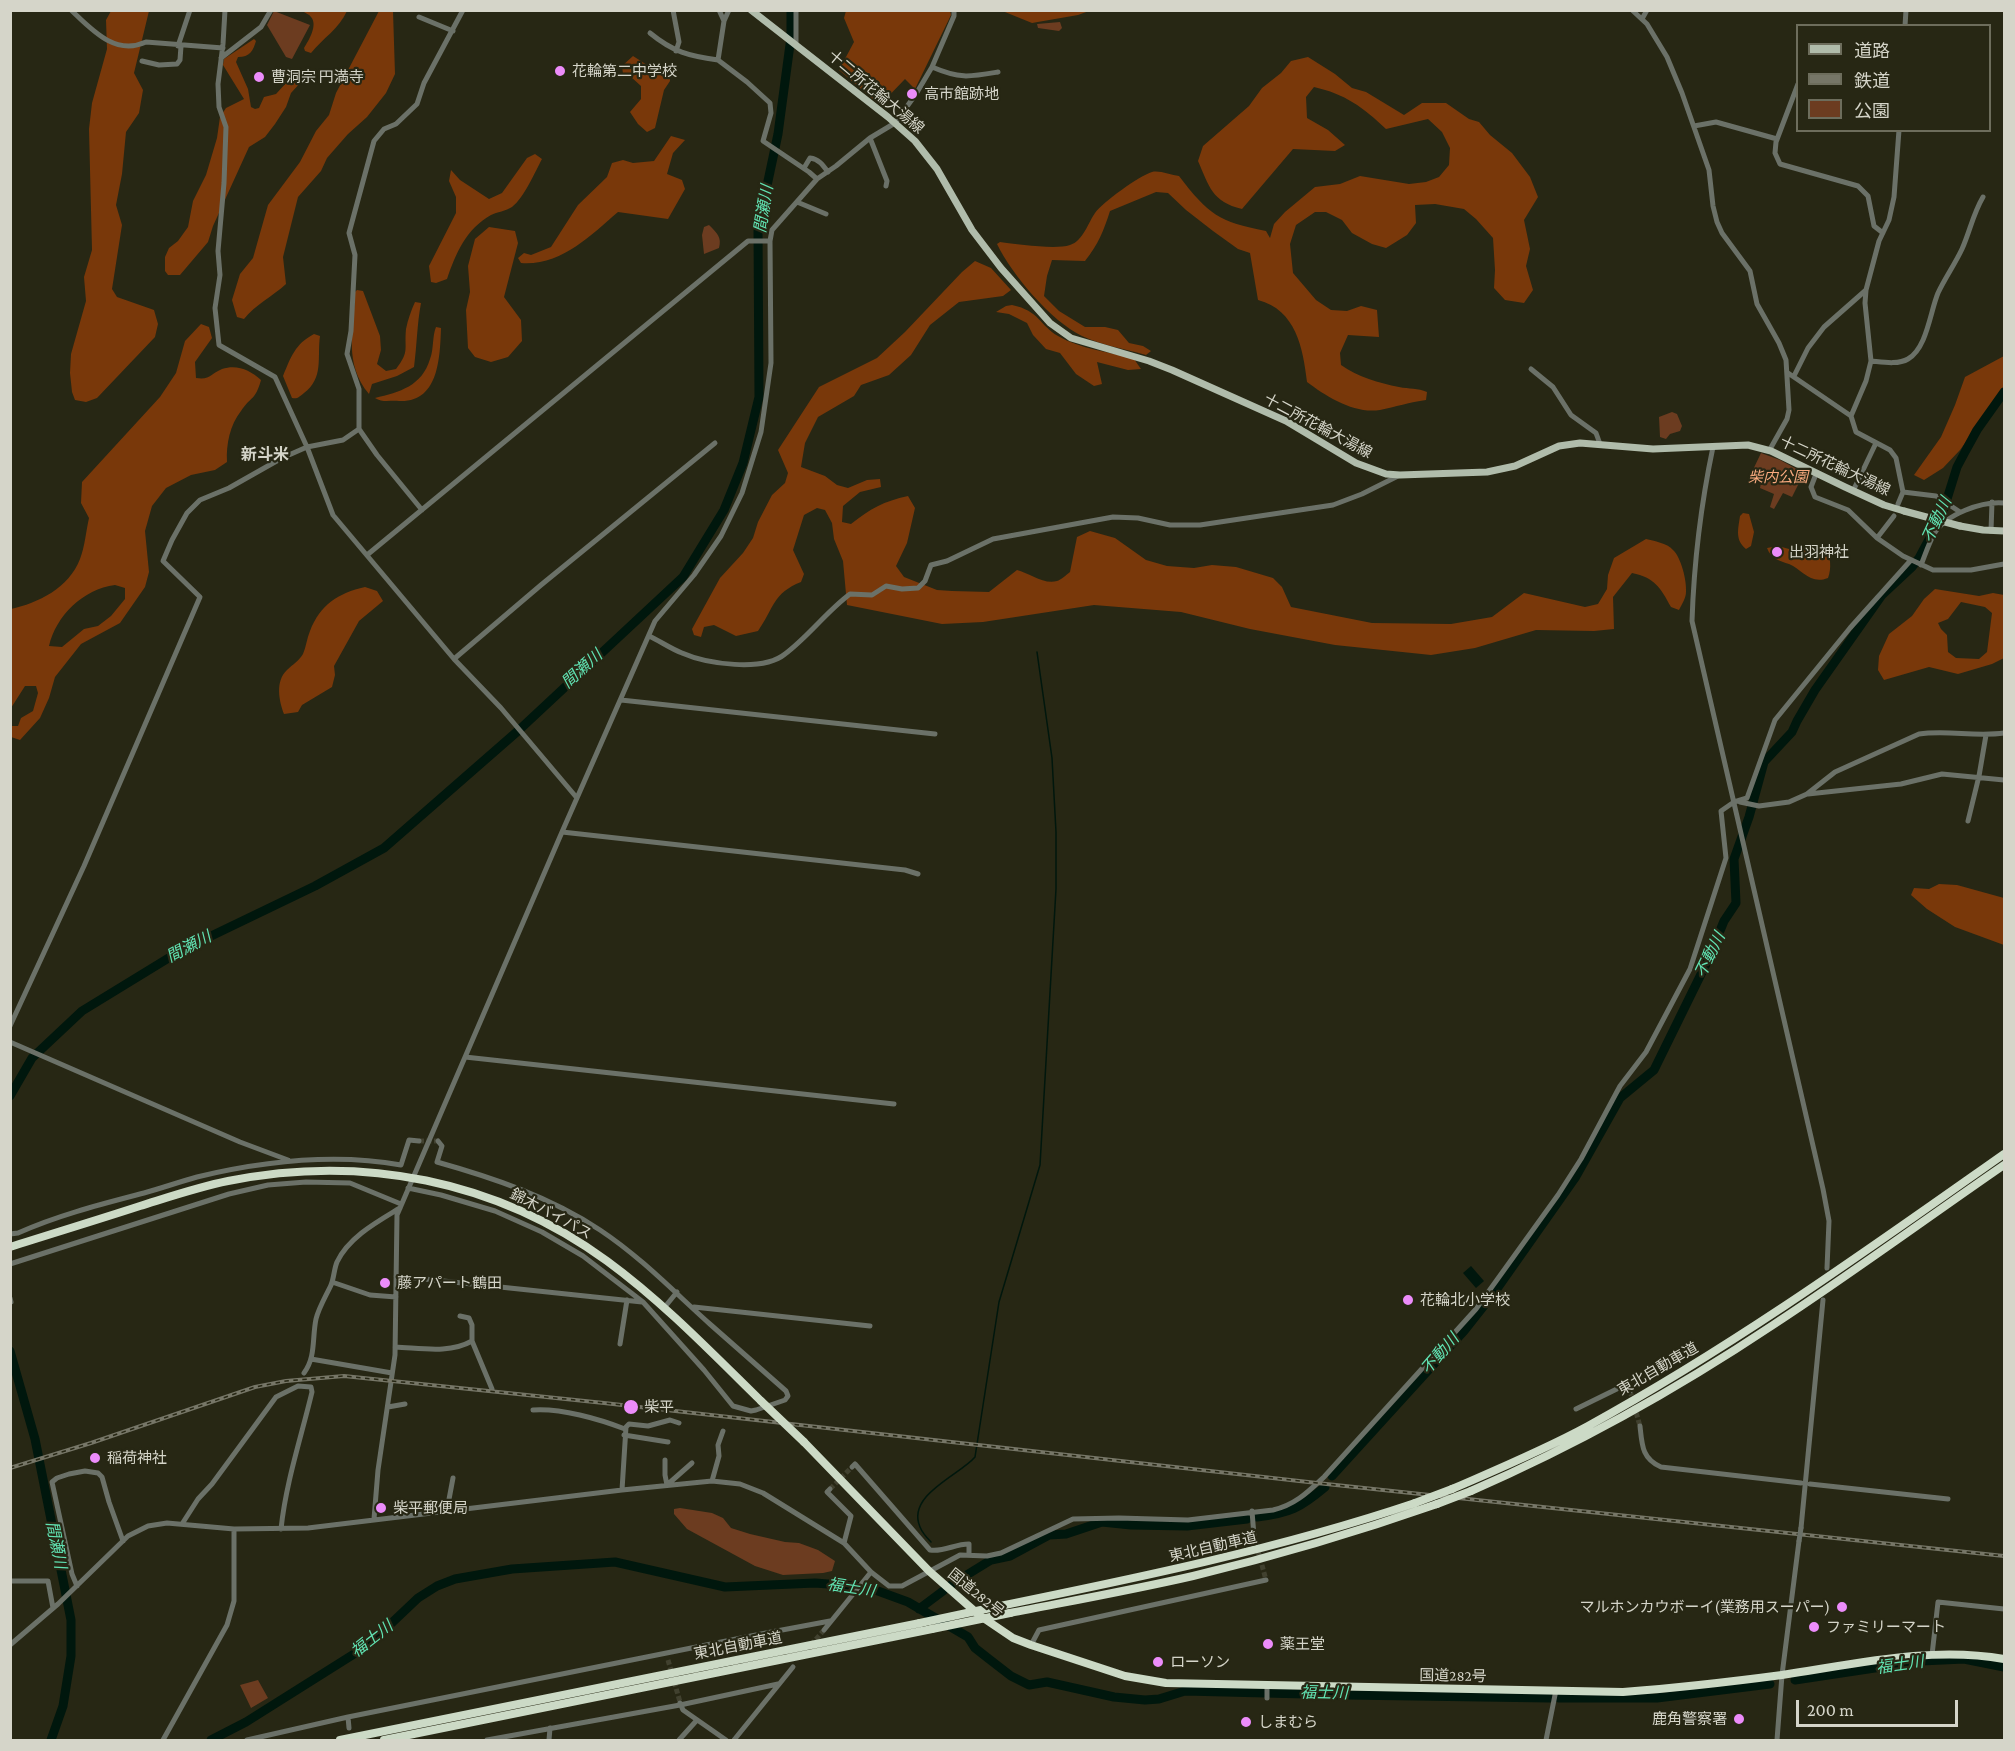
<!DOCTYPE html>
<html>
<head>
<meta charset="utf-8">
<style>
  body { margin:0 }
  #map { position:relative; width:2015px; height:1751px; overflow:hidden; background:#272714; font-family:"Crimson Pro","Noto Sans JP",serif }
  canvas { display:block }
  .frame { position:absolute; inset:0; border:12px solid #d5d5c9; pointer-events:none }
  .legend { position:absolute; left:1796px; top:24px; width:195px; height:108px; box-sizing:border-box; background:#272714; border:2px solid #6d6d5c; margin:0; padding:8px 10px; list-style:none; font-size:18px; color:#d5d5c9 }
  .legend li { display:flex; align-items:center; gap:12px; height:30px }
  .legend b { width:30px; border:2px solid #6d6d5c }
  .scale { position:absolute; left:1796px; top:1700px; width:162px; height:27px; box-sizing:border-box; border:3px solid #d5d5c9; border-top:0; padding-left:8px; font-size:18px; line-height:21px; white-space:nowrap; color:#d5d5c9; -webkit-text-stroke:4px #272714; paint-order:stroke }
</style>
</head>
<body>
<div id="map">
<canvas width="2015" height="1751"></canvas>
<div class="frame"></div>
<ul class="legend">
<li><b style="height:8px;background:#b0bcab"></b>道路</li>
<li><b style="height:8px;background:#767667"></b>鉄道</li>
<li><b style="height:16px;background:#6c3c20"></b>公園</li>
</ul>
<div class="scale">200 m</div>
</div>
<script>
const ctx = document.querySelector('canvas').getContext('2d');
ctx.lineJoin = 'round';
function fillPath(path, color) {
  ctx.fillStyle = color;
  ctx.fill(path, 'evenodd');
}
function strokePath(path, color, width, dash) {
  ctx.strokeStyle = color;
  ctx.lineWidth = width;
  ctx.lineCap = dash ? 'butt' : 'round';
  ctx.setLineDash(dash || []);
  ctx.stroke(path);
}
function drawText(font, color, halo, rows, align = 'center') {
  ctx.font = font + ' "Crimson Pro","Noto Sans JP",serif';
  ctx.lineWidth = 4.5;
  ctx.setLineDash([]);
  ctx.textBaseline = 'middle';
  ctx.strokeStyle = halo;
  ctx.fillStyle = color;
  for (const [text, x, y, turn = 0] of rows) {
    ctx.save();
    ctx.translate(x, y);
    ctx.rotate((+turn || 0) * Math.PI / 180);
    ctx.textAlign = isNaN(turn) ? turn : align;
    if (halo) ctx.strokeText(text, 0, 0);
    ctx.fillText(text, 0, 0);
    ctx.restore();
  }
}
const green = new Path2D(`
  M274,11l36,14 -18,34 -6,-2 -19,-32z
  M1060,22l2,6 -3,3 -21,-3 -1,-4z
  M709,225c8,8 13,12 10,23l-15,6 -2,-19 2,-8z
  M1672,412l5,2 5,12 -2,5 -10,3 -4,5 -6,-2 -1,-20z
  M1761,453l19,7 24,13 -12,24 -9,-4 -9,16 -4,-2 4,-13 -14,-6 1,-5 -12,-5z
  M680,1508l32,5 11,5 8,10 19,6 35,8 14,1 19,7 17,11 -3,10 -9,2 -40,2 -28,-9 -68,-37 -13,-15v-5z
  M258,1680l10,18 -17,10 -11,-23z`);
const forest = new Path2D(`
  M1000,10h89v1l-11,4 -46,8z
  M111,11h38l-15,62 9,17 -4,23 -13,19 -4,42 -6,31 6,20 -10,64 5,8 37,13 4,14 -3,13 -58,61 -11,4 -11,-2 -3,-8 -2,-19 1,-19 15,-53 -2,-24 8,-27 -3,-121 3,-26 15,-54 -1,-29z
  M302,11h45c-8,18 -24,27 -36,42l-6,-2 -1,-3c5,-8 14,-23 7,-31 -2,-3 -6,-4 -9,-6z
  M379,11h14l2,63 -9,19 -19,24 -19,17 -21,24 -6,13 -23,26 -15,60 3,27c-13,12 -31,21 -42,35l-7,-2 -5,-17 8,-26 13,-16 15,-53 32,-43 16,-31 13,-16 7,-22z
  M846,11l104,-1 1,5 -36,74 -10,-10 -25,26 -41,-35 15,-28 -10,-24z
  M254,39l2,2c-3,10 -6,16 -18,16l-2,5 12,27 3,18 4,2 4,-1 5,-11 12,-3 20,-22 8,1 -3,9 -10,11 -5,14 -11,17 -10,13 -16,10 -36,79 -5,16 -28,33h-12l-3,-4v-14l4,-9 9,-7 10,-14 5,-26 13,-26 11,-37 3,-21 6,-9 18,-9 -21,-34 1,-6z
  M633,56l22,14 10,-5 4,6 1,10 -6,9 -9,38 -8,4 -9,-8 -8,-12 11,-13v-13l-10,-9 -8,-3 -1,-8z
  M1308,57l27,17 17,14 14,4 38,23 18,-12h24l23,16 10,3 11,13 22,18 18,24 8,20 -14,23 6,29 -4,17 7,24 -9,13 -19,-3 -11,-12 1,-18 -2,-32 -17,-19 -12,-10 -29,-5 -20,1 1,18 -9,12 -21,13 -14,-4 -20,-11 -10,-13 -16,-8h-11l-19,13 -6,19 3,29 23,27 15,10 16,1 14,-5 16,4 2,27 -31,-2 -8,18 1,12c17,12 38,18 58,22 10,2 19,1 28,5l-1,8c-16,2 -31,7 -46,10 -26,4 -53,-13 -73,-28 -4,-34 -11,-72 -49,-82l-8,-47 -12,-4 -25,-18 -27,-21 -18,-17 -12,-1 -46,19c-6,19 -12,34 -25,50l-33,-1 -5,16 -3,20 15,15 26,16h20l13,3 11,13 14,3 8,5 -5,4c-21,-6 -44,-10 -64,-19 -31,-15 -70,-61 -85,-92l3,-2c17,2 55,8 70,3 13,-4 18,-22 25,-32 8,-11 44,-37 57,-41 7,-2 19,3 27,4 29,38 40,46 87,55l4,7 4,-14 11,-12 30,-25 25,-3 20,-8 49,8 17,-2 13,-5 10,-12 1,-17 -8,-16 -14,-13 -42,10c-23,-22 -41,-35 -72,-42l-8,10 1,21 21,12 17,15 -10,6 -42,-2 -51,60c-30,-7 -33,-23 -44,-48l5,-15 46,-40 13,-18 19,-15 10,-12z
  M671,136l14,4 -12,13 -6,21 15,6 3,9 -17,30 -50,-7c-28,24 -57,54 -97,51l-3,-5 6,-5 7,2 20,-8 27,-42 29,-28 5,-14 11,-3 10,3 21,-2z
  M535,154l7,5c-7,13 -18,39 -30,48 -6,4 -15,5 -21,8 -25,14 -35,38 -44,64l-11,4 -5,-1 -2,-16 27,-53v-16l-7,-16 2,-11 9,10 29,19 13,-6 25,-35z
  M489,227l26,4 3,12 -14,54 17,23 1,21 -14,16 -17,5 -16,-5 -7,-9 -2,-38 4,-18 -2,-26 7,-27z
  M975,261l16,7 20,22 -8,6 -44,6 -29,23 -19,30 -22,20 -28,10 -7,11 -36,21 -13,26 -4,24 24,9 12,9 11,3 19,-8 13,-1 1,8 -21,5 -17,14 -1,16 9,2c19,-15 33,-23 57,-28l7,12 -8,35 -11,23 8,11 33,13 15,1 37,1 28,-22c12,3 27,15 40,11 4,-1 9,-6 13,-9l7,-35 13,-6 25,7 31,22 21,6 27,2 18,-3 24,2 37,11 9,9 9,20 81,16 79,1 41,-7 32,-24 61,14 13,-3 9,-15 1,-14 6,-17 32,-19c8,2 21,4 27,11 8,7 14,31 13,42 0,6 -4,12 -7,18l-8,-3c-11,-20 -16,-29 -39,-34l-19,24 1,32 -20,2 -58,-1 -61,18 -44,7 -96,-10 -85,-16 -69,-17 -87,-7 -111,17 -41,2 -95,-19 -4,-44 -9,-22 -2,-16 -7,-13 -8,-2 -13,7 -11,35 11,24 -3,8c-28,11 -27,26 -43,49l-22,5 -22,-11 -10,2 -3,10 -7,-2 -2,-6 28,-51 23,-25 10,-15 5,-16 14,-27 13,-12 3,-10 -10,-23 41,-63 58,-29 28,-26 57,-60z
  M357,290l6,1 17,45 1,14 -4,14 9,7 10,-2c14,-18 8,-20 10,-40 2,-10 5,-18 9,-27l6,1c-4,21 -4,42 -7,64l-17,9 -25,8 -3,10c-26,-31 -15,-64 -14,-102z
  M1012,305c28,6 27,20 46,31 22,13 52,16 76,23l7,10 -13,1 -31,-8 5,22 -8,2 -18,-12 -16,-21 -14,-4 -13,-14 -6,-12 -18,-9 -13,-2 10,-6z
  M201,324l8,3 3,11 -17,24 1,16c15,2 14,-4 26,-9 15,-5 28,1 39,11 -6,21 -9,15 -20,31 -11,14 -15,33 -14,51l-12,8 -24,5 -25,13 -14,18 -7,25 4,41 -4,15 -25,36 -39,21 -26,33 -6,21 -9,20 -20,22 -9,-3v-11h7l3,-8 12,-7 5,-18 -2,-7h-11l-14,22v-99c27,-6 58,-21 69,-50 5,-13 6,-28 9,-41l-8,-15 1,-21 78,-85 16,-24 9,-32zM115,585l10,3v11l-14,17 -13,10 -14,3 -22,18 -13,-1c7,-30 34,-57 66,-61z
  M436,327l5,1c-1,29 -2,75 -42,73 -9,-1 -16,2 -24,-3 25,-6 47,-12 55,-39 4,-10 2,-22 6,-32z
  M314,334l6,2c-3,22 4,42 -16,57 -5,4 -6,6 -12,5l-9,-22c8,-19 12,-32 31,-42z
  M2004,356v33l-44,61 -17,18 -19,12 -10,-5 27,-38 14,-32 10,-28z
  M1743,513l6,1 5,18 -3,14 -5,3c-11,-9 -8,-19 -6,-33z
  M1820,545l7,2c3,10 5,21 1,31 -18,7 -25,-8 -39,-14 -9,-3 -18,-5 -22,-16l11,-2 22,6z
  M365,587l12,4 6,10 -24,20 -25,45 1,9 -3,12 -30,18 -4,7 -14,2c-5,-13 -9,-33 3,-44 6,-6 11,-8 16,-16 3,-7 4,-16 7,-23 10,-26 28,-38 55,-44z
  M1935,589l44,7 14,-3 11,2v63l-12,6 -34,10 -29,-7 -45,13 -6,-10 1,-14 10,-22 23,-18 12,-17zM1961,602l24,5 7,6 -5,39 -8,7 -23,-1 -8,-6 -1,-17 -6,-6 -3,-6 10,-4z
  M1939,884l18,1 47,13v47l-49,-18 -28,-18 -16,-14 3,-7 15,1z`);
const water = new Path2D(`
  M1471,1266l13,15 -8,7 -13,-15z`);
const stream = new Path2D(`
  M931,1542c-4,-4 -9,-10 -11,-15 -14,-32 40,-52 55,-70l24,-155 41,-137 16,-276v-57l-4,-74 -15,-106`);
const river = new Path2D(`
  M10,1096l22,-38 50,-47 98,-60 135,-65 69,-38 135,-118 164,-153 41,-67 19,-47 16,-66 -1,-169 20,-94 13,-97v-27
  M10,1351l25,88 36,181v36l-8,50 -12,34
  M1332,1476l132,-145 30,-38 81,-115 45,-80 34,-28 54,-110 16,-39 12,-18 -2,-44 15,-42 15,-55 28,-30 5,-11 18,-31 67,-95 30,-28 7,-9 23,-43 15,-48 8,-15 12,-22 27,-38
  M1257,1517c33,-4 43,-9 68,-30
  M952,1584l39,-24 19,-4 39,-21 17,-1 36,-12 29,3 56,1 60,-7
  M919,1609l24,-18
  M1795,1680l126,-19 43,-2 40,8
  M1559,1698h98l113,-14
  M211,1740l35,-18 108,-68 25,-19 39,-37 19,-12 18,-7 57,-10 103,-7 110,25 90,-4 52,4 41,15 60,35 7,11 14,11 22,17 18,9 18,-3 67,15 31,3 14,-1 26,-8 161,4 204,3`);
const minorTunnel = new Path2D(`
  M419,1141h19
  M1630,1391l10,35
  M830,1489l22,-22
  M1254,1536l12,44
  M811,1645l13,-15
  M668,1660l12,42`);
const minor = new Path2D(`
  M71,10c21,20 44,46 75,32l77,6
  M225,10l-2,34 -5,40 1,23 7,20 -2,56 -6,68 2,24 -5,33 4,37 56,32 32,70 26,68 121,144 47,49 76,90
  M673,10l6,32 -3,9
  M719,10l5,11 -6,39 29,22 23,21 1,10 -8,28 46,31 8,7
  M796,10v34
  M1632,10l15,14 20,33 15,36 27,77 4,36 4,16 5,11 28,38 7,33 22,39 7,17 3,50 -2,9 -18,32
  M419,17l34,14
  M1642,19l5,-9
  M724,21l5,-11
  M1905,26l1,-16
  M650,33c23,19 39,23 68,27
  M178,46l12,-36
  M221,58l40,-31 10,-17
  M142,61l17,4 18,-1 3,-4 1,-14
  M932,67c28,12 37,10 66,5
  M1798,84l-22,58 -1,11 5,11 78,22 10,10 6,30 9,7
  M1694,126l22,-4 61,17
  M870,138l17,43 -1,5
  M804,168l6,-10c9,1 13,7 18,14
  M797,202l29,12
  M1871,361c11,1 27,4 37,-2 19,-11 22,-47 30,-66 7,-15 17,-29 24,-44 8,-18 11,-35 21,-52
  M1531,369l22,18 18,28 25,18 4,11
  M1788,373l63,43 5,16 34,18 6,8 7,34 -5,12
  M1794,376l14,-28 16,-21 42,-37
  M1851,416l15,-35 5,-20 -6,-58 1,-13 13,-49 10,-21 5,-23 5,-67
  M1713,447c-12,57 -19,115 -21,174l131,568 6,32 -2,47
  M1816,474l-5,13 4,10 33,13 29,28 26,18 30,14h38l33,-6
  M1853,491l23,-48
  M1903,492l33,4 24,16
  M422,510l-45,-55 -18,-26v-40l-12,-35 4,-23 4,-76 -6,-22 25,-92 10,-12 12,-5 21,-20 7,-21 39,-73
  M1991,531l1,-29
  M1877,538l17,-22
  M367,555l381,-314h22
  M1921,565c4,-10 8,-22 13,-31 12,-20 48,-33 70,-31
  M649,636c11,5 22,13 33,17 25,11 81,19 103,1 24,-18 41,-42 65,-60l22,1 14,-9 16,3 16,-1 7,-7 6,-16 16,-4 46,-22 120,-22 25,1 32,7h30l133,-20 29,-11 38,-19
  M454,659l87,-74 174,-142
  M621,700l314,34
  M1808,794l93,-10 41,-10 62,6
  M1740,802l19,4 30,-4 18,-8 28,-22 84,-38c28,-4 57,3 85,-1
  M1968,821l11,-45 7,-41
  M562,832l343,38 13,4
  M10,1026l74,-160 116,-269 -37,-36 9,-21 15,-27 13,-13 29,-12 53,-30 25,-11 36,-7 16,-11
  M10,1042l230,100 48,18
  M465,1057l429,47
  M408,1188l33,7 54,16 47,21 41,24 60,46 61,68 29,36 18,5 5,-1 29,-10 3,-4 -2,-5c-25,-22 -50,-44 -75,-66 -37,-33 -69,-67 -111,-95 -50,-33 -106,-52 -163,-68l5,-16 -4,-5
  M10,1234l8,-1c40,-18 84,-29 126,-40 18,-5 35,-11 53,-16 67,-16 136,-24 204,-12l8,-25 10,1
  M10,1264l219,-70 39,-9 38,-3 44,1 51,21
  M396,1276l246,26
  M332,1282l38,13 26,2
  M10,1298l1,4
  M694,1307l176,19
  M664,1308l13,-16
  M472,1341l20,48
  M620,1344l7,-44
  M395,1347c26,1 54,7 77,-6v-16l-3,-7 -9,-2
  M311,1359l81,14
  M304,1373c12,-16 8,-35 12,-54 3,-12 10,-23 15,-34 3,-7 3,-16 6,-23 12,-25 40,-40 63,-54
  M388,1407l17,-3
  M1576,1409l51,-25 3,7
  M533,1410c28,-2 66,9 92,19
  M1640,1426c2,19 2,33 21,41l140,16
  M624,1435l44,7
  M665,1460v15l2,10
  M852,1467l3,-3 75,86c15,2 24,-6 39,-6v10
  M712,1481l7,-25 -1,-11 5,-14
  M1810,1484l138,15
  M667,1485l25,-22
  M830,1489l-3,3 24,24 -7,27
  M622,1490l4,-63 3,-3 19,2 22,-6 9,3
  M447,1510l6,-32
  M1252,1511l2,25
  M374,1519l4,-49 17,-115 2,-140 165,-383 93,-211 39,-46 27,-39 21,-43 19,-61 10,-69 -1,-122 2,-11 45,-51 19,-13 34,-28 25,-15 21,-29 16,-27 22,-51v-6
  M182,1524l16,-25 14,-15 64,-87 22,-11 13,1 1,5c-11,46 -26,90 -31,137
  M1801,1528l22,-228
  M10,1581h38l5,27
  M77,1586l-5,-12 -20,-92 5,-4 12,-4 16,-3 13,2 4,4 7,25 14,39
  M824,1630l47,-58
  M10,1645l48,-41 70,-68 20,-10 19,-3 67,6 74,-1 314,-38 90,-9 28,3 23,9 81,50 27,29 18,14h13l58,-31 27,1 14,-3 72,-34 46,-1 69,2 85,-10c22,-5 35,-18 51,-33l152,-168 82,-114 23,-36 39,-73 26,-34 44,-83 36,-111 -5,-47 13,-9 13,-4 28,-78 75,-92 61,-68
  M1031,1645l8,-15 227,-50
  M1932,1655l6,-53 66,7
  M1267,1698v-12
  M680,1703l3,7 43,30
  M348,1717l1,11
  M163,1740l64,-115 7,-24v-72
  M247,1740l101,-23 418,-84 64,-12
  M487,1740l193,-35 98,-21
  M549,1740l1,-12
  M679,1740l18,-20
  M734,1740l59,-73
  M1546,1740l10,-50
  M1777,1740l5,-65 17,-134`);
const major = new Path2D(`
  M751,10l137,107 27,24 22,28 35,61 29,38 49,55 21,15 78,23 23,9 114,51 70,42 30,11 14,1 87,-3 28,-6 44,-20 21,-3 73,6 95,-4 23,6 74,36 39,18 20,6
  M1960,526l23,4 21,1`);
const highway = new Path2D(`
  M10,1247c44,-14 87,-27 130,-41 29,-9 58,-19 88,-25 134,-27 268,-1 379,80 56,41 105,92 154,140
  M804,1442l125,129 50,44 34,23 18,7 94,31 41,7 457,9c53,-4 106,-10 159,-17 74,-11 149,-29 222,-16
  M1452,1489c46,-20 92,-39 136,-63 146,-80 281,-177 416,-272
  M1471,1491c106,-46 206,-102 302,-166 78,-51 154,-107 231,-160
  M995,1607c142,-29 283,-58 420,-104
  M1010,1613c61,-12 122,-23 183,-37 83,-20 164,-44 244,-72
  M340,1740l580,-117
  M384,1740l548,-111`);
const rail = new Path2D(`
  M10,1468l81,-25 164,-56 31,-6 58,-5 260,27 713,80 687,73`);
const minorBridge = new Path2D(`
  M1799,1541l2,-13`);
const majorBridge = new Path2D(`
  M1904,511l56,15`);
const highwayBridge = new Path2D(`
  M761,1401l43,41
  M1415,1503l37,-14
  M1437,1504l34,-13
  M920,1623l75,-16
  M932,1629l78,-16`);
const markers = [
  [560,71,6,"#ec8cfa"],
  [259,77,6,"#ec8cfa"],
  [912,94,6,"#ec8cfa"],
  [1777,552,6,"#ec8cfa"],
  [385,1283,6,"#ec8cfa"],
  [1408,1300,6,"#ec8cfa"],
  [631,1407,8,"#ec8cfa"],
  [95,1458,6,"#ec8cfa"],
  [381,1508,6,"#ec8cfa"],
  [1842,1607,6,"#ec8cfa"],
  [1814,1627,6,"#ec8cfa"],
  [1268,1644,6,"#ec8cfa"],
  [1158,1662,6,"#ec8cfa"],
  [1739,1719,6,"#ec8cfa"],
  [1246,1722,6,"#ec8cfa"]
];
const poiNames = [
  ["花輪第二中学校",572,71],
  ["曹洞宗 円満寺",271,77],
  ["高市館跡地",924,94],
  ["出羽神社",1789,552],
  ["藤アパート鶴田",397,1283],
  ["花輪北小学校",1420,1300],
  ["柴平",644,1407],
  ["稲荷神社",107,1458],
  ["柴平郵便局",393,1508],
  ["マルホンカウボーイ(業務用スーパー)",1830,1607,"right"],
  ["ファミリーマート",1826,1627],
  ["薬王堂",1280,1644],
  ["ローソン",1170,1662],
  ["鹿角警察署",1727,1719,"right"],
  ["しまむら",1258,1722]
];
const streetNames = [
  ["十二所花輪大湯線",876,92,40],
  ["十二所花輪大湯線",1318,426,28],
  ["十二所花輪大湯線",1835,466,25],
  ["錦木バイパス",551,1214,28],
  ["東北自動車道",1658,1369,-30],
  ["東北自動車道",1213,1547,-13],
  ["国道282号",976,1593,39],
  ["東北自動車道",738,1646,-11],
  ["国道282号",1453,1676,1]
];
const parkNames = [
  ["柴内公園",1778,477]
];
const waterNames = [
  ["間瀬川",764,209,-81],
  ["不動川",1937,520,-65],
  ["間瀬川",582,669,-42],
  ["間瀬川",189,947,-28],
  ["不動川",1710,955,-64],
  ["不動川",1440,1354,-49],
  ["間瀬川",56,1545,79],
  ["福士川",851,1588,9],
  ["福士川",372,1639,-38],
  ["福士川",1900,1665,-8],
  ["福士川",1324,1693,1]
];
const neighbourhoodNames = [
  ["新斗米",265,455]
];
fillPath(green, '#6c3c20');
fillPath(forest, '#79380a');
fillPath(water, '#00170d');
strokePath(stream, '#00170d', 1.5);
strokePath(river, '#00170d', 9);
strokePath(minorTunnel, '#41412f', 5, [5, 2.5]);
strokePath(minor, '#6b7168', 5);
strokePath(major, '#b0bcab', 7);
strokePath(highway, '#ccdac6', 8);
strokePath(rail, '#767667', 4);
strokePath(rail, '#272714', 1.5, [4.5]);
strokePath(minorBridge, '#6b7168', 5);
strokePath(majorBridge, '#b0bcab', 7);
strokePath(highwayBridge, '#ccdac6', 8);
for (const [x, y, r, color] of markers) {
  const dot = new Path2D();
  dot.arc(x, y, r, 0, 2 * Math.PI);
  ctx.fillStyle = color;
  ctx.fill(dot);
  strokePath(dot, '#272714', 2);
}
drawText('15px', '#d5d5c9', '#272714', poiNames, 'left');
drawText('15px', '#d5d5c9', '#272714', streetNames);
drawText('italic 15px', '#f7a97e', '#272714', parkNames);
drawText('italic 16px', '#61e3b3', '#272714', waterNames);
drawText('bold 16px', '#d5d5c9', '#272714', neighbourhoodNames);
</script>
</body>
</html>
